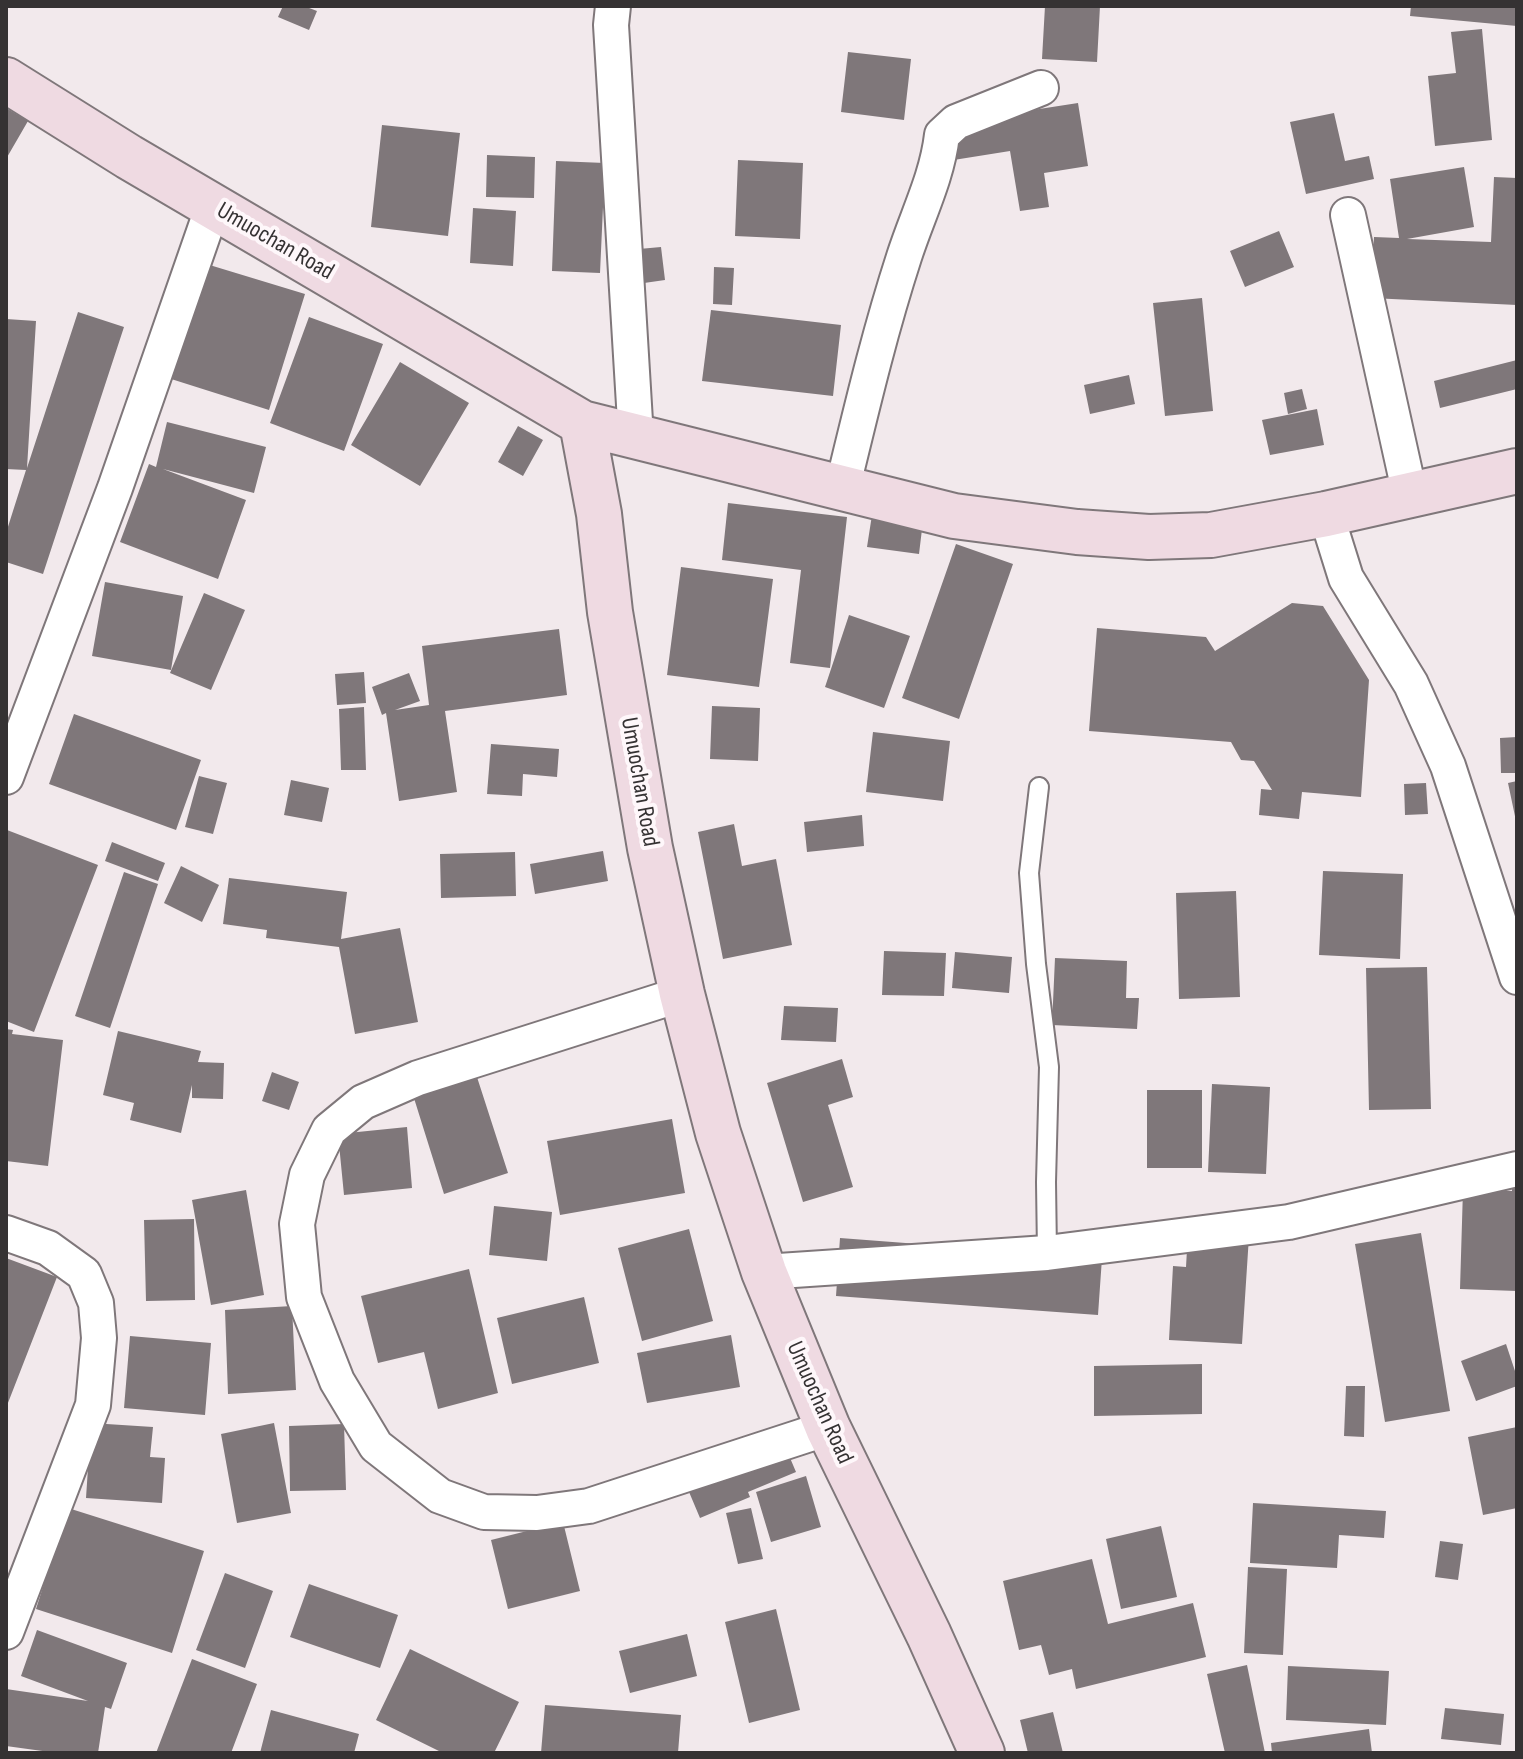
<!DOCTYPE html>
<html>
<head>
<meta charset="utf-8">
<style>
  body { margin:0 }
  #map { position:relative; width:1523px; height:1759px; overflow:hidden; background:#f2e9ec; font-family:"Sofia Sans Condensed",sans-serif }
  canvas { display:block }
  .frame { position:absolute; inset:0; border:8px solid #353233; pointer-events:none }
</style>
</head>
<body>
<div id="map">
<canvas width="1523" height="1759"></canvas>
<div class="frame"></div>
</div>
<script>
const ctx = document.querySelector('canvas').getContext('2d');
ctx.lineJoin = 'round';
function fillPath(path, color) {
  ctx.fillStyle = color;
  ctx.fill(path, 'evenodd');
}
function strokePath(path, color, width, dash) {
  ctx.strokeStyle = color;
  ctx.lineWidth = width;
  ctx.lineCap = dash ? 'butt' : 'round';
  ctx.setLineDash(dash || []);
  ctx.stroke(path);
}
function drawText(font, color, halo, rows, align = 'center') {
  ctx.font = font + ' "Sofia Sans Condensed",sans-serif';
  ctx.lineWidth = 8;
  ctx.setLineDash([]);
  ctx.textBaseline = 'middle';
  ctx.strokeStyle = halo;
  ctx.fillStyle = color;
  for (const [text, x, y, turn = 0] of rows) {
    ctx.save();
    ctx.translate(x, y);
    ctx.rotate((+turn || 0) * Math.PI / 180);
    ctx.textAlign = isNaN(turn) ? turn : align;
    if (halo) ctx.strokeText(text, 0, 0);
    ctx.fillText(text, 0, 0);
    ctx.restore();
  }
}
const building = new Path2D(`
  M283,6h21l13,5 -8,19 -31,-13z
  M1045,6h55l-3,56 -55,-3z
  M1411,6h106v20l-107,-10z
  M1482,29l10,111 -57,6 -7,-70 28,-3 -5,-41z
  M848,52l63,7 -7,61 -63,-8z
  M1078,103l10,63 -44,7 5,34 -29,4 -10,-60 -69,11 -5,-37z
  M6,108l22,13 -22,38z
  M1334,113l11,48 24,-5 5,23 -68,15 -16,-72z
  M382,125l78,8 -12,103 -77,-9z
  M487,155l48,2 -1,41 -48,-1z
  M738,160l65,3 -3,76 -65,-3z
  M556,161l49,2 -5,110 -48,-2z
  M1464,167l10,60 -67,12 84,3 3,-65 23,1v127l-146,-7 3,-61 25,1 -9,-59z
  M473,208l43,3 -3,55 -43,-3z
  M1279,231l15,36 -49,20 -15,-36z
  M661,247l4,33 -21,3 -5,-34z
  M203,263l102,31 -36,116 -101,-32z
  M714,267l20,1 -2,37 -19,-1z
  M1202,298l11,113 -48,5 -12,-113z
  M711,310l130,15 -8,71 -131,-15z
  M78,312l46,15 -81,247 -37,-12v-29l20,-63 -20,-1v-150l30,2 -9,147z
  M309,317l74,27 -39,107 -74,-28z
  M1517,360v29l-77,19 -6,-27z
  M400,362l69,41 -49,83 -69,-41z
  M1129,375l6,29 -45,10 -6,-29z
  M1302,389l5,20 -19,5 -4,-21z
  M1317,409l7,36 -54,10 -8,-35z
  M167,422l99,25 -12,46 -91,-24 83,31 -28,79 -98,-37 29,-78 7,3z
  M518,426l25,14 -20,36 -25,-14z
  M728,503l119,14 -17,151 -40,-5 11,-93 -79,-10z
  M872,515l51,6 -4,33 -52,-7z
  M956,544l57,20 -54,155 -57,-21z
  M681,567l92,12 -14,108 -92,-12z
  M105,582l78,14 -12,74 -79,-14z
  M204,593l41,17 -34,80 -41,-17z
  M1292,603l31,3 46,74 -8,117 -59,-5 -3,27 -40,-4 2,-26 11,1 -18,-29 -13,-1 -10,-18 -142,-11 8,-103 109,9 9,14z
  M849,615l61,21 -26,72 -59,-21z
  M559,629l8,66 -122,16 12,81 -58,9 -13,-88 -4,2 -10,-28 37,-14 11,28 -25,9 34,-5 -7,-59z
  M364,672l2,31 -29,2 -2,-31z
  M712,706l48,2 -2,53 -48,-2z
  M364,707l2,63h-25l-2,-61z
  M74,714l127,46 -25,70 -127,-46z
  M873,732l77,9 -7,60 -77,-9z
  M1517,737v36h-16l-1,-35z
  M491,744l68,5 -2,28 -34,-3 -1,22 -35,-2z
  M199,776l28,7 -14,51 -28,-7z
  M291,780l38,8 -7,34 -38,-7z
  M1517,781v40h-1l-8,-38z
  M1426,783l2,31 -23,1 -1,-31z
  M862,815l2,31 -57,6 -3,-30z
  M734,824l8,42 34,-7 16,86 -69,14 -25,-127z
  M7,830l91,35 -64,167 -28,-11z
  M112,842l53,21 -7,18 -53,-20z
  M603,851l5,30 -73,13 -5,-30z
  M515,852l1,44 -75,2 -1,-44z
  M181,866l38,19 -17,37 -38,-19z
  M1323,871l80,3 -3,85 -81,-4z
  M124,872l34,12 -48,144 -35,-12z
  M229,878l118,14 -6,47 59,-11 18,94 -63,12 -16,-87 -73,-9 1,-8 -44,-6z
  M1236,891l4,106 -61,2 -3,-106z
  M884,951l62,2 -2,43 -62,-1z
  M955,952l57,5 -3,36 -57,-5z
  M1055,958l72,3 -1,37h13l-2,31 -85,-4z
  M1427,967l4,142 -62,1 -3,-142z
  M784,1006l54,2 -2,34 -55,-2z
  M6,1029l7,1 -1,4 51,6 -15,126 -42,-5z
  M118,1031l83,20 -3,11 26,1 -1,36 -31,-1v-13l-11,48 -51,-13 4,-17 -31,-8z
  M842,1059l11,38 -25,8 25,82 -50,15 -36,-119z
  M272,1072l27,10 -10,28 -27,-9z
  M476,1074l32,99 -64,21 -31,-99z
  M1212,1084l58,3 -4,87 -58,-2z
  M1147,1090h55v78h-55z
  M672,1119l13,74 -125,22 -13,-74z
  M407,1127l5,61 -68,7 -6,-61z
  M1512,1171h5v120l-57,-2 3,-100 49,2z
  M246,1190l18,105 -53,10 -19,-105z
  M494,1206l58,6 -5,49 -58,-6z
  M194,1219l1,81 -49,1 -2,-81z
  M689,1229l24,92 -71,20 -24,-93z
  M1188,1232l61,4 -7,108 -73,-4 4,-74 13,1z
  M1421,1233l29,178 -65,11 -30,-178z
  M840,1238l262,20 -4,57 -262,-19z
  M6,1258l51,19 -51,131z
  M469,1269l29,124 -60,16 -14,-57 -46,11 -17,-67z
  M584,1297l15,66 -87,21 -15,-66z
  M292,1306l4,84 -68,4 -3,-84z
  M731,1335l9,52 -93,16 -10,-50z
  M130,1336l81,7 -6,72 -81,-7z
  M1506,1344l11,33v9l-41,15 -15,-40z
  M1202,1364v50l-108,2v-50z
  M1346,1386h19l-1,51 -20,-1z
  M91,1423l62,4 -3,30 15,1 -3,45 -76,-5z
  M274,1423l17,90 -54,10 -16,-89z
  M344,1424l2,66 -56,1 -1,-65z
  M1517,1427v81l-34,7 -15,-78z
  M782,1439l14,33 -48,20 2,5 -50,21 -16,-38z
  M806,1476l15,51 -50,15 -15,-50z
  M1253,1503l133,8 -2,27 -45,-3 -2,33 -87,-5z
  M68,1508l136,43 -32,102 -136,-44z
  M751,1508l12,51 -25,5 -12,-51z
  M563,1522l17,69 -72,18 -17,-69z
  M1161,1526l16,71 -56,12 -15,-70z
  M1440,1541l23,3 -5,36 -23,-3z
  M1092,1559l16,65 85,-21 13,54 -130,32 -4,-20 -23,6 -8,-30 -22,5 -16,-69z
  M1248,1567l39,2 -4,86 -39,-2z
  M225,1573l48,18 -28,77 -49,-18z
  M309,1584l89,31 -18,53 -90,-31z
  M776,1609l24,101 -51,13 -24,-101z
  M37,1630l90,33 -16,46 -6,-2 -7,46h-41l-51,-7v-57l82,12 -67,-25z
  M687,1634l10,42 -67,17 -11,-42z
  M410,1649l109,53 -25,51h-51l-67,-33z
  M192,1659l65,25 -26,69h-75z
  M1247,1665l18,88h-40l-18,-79z
  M1288,1666l101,5 -3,54 -100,-5z
  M545,1705l136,10 -3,38h-137z
  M1445,1708l59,6 -3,31 -60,-6z
  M271,1710l88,24 -5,19h-94z
  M1053,1712l10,41h-35l-8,-33z
  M1369,1729l3,24h-100l-1,-10z`);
const lane = new Path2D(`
  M1039,787l-10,86 7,91 13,103 -3,115 1,71`);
const street = new Path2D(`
  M613,6l-2,19 25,413
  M1348,215l62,280
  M842,489c19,-78 37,-155 62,-232 13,-41 33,-79 38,-122l14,-13 85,-34
  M1326,514l20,64 65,106 37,82 69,211
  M6,777l109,-289 98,-282
  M682,994l-264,84 -55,24 -34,28 -22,45 -10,49 7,73 33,84 39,65 64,50 44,16 53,1 52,-7 239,-78
  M6,1233l42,15 36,26 12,29 3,35 -6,67 -87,227
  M764,1272l283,-19 242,-31 228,-53`);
const secondary = new Path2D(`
  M6,80l123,77 453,266 17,91 11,98 40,236 32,146 36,139 46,139 64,156 101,207 53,118
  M582,423l372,93 123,16 72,5 62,-2 115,-21 191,-43`);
const streetNames = [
  ["Umuochan Road",275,242,30],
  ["Umuochan Road",639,782,80],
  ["Umuochan Road",819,1403,66]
];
fillPath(building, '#7f777a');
strokePath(lane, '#7f777a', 22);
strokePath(street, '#7f777a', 38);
strokePath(secondary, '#7f777a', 48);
strokePath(lane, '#fff', 18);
strokePath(street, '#fff', 34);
strokePath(secondary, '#efdae2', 44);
drawText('24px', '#353233', '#fef7fa', streetNames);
</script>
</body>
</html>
